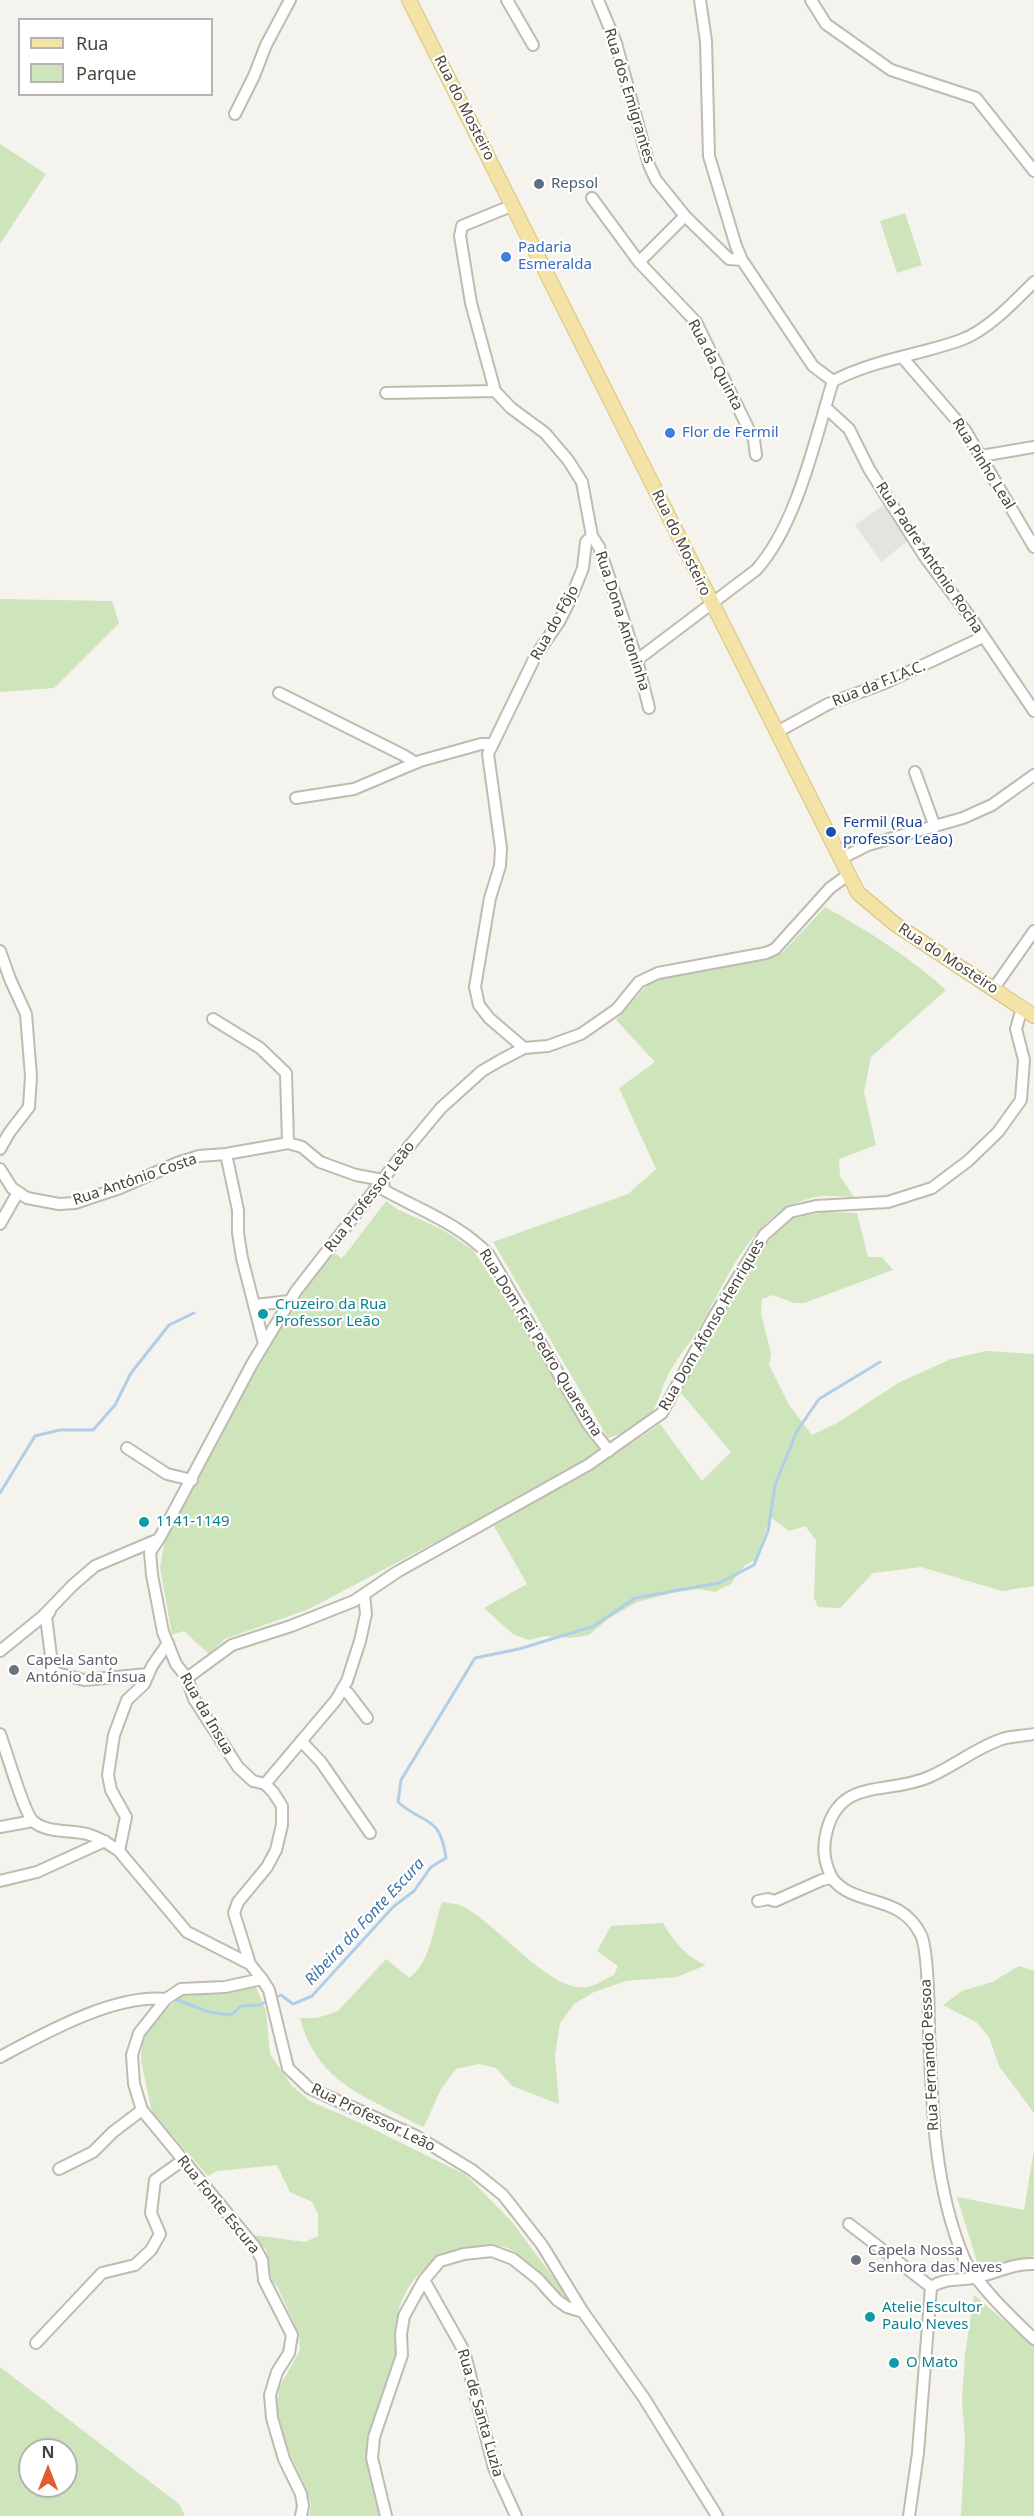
<!DOCTYPE html>
<html>
<head>
<meta charset="utf-8">
<style>
  body { margin:0 }
  #map { position:relative; width:1034px; height:2516px; overflow:hidden; background:#f5f3ed; font-family:"Noto Sans",sans-serif }
  canvas { display:block }
  .legend { position:absolute; left:18px; top:18px; width:195px; height:78px; box-sizing:border-box; background:#fff; border:2px solid #b6b4b1; margin:0; padding:8px 10px; list-style:none; font-size:18px; color:#48443b }
  .legend li { display:flex; align-items:center; gap:12px; height:30px }
  .legend b { width:30px; border:2px solid #b6b4b1 }
  .north { position:absolute; left:18px; top:2438px; width:60px; height:60px; box-sizing:border-box; background:#fff; border:2px solid #b6b4b1; border-radius:50%; rotate:0deg; font-size:16px; font-weight:700; line-height:24px; text-align:center; color:#48443b }
  .north::after { content:''; display:block; margin:auto; width:21px; height:27px; background:#e25d36; clip-path:polygon(50% 0,100% 100%,50% 72%,0 100%) }
</style>
</head>
<body>
<div id="map">
<canvas width="1034" height="2516"></canvas>
<ul class="legend">
<li><b style="height:8px;background:#f3e3a7"></b>Rua</li>
<li><b style="height:16px;background:#cee4ba"></b>Parque</li>
</ul>
<div class="north">N</div>
</div>
<script>
const ctx = document.querySelector('canvas').getContext('2d');
ctx.lineJoin = 'round';
function fillPath(path, color) {
  ctx.fillStyle = color;
  ctx.fill(path, 'evenodd');
}
function strokePath(path, color, width, dash) {
  ctx.strokeStyle = color;
  ctx.lineWidth = width;
  ctx.lineCap = dash ? 'butt' : 'round';
  ctx.setLineDash(dash || []);
  ctx.stroke(path);
}
function drawText(font, color, halo, rows, align = 'center') {
  ctx.font = font + ' "Noto Sans",sans-serif';
  ctx.lineWidth = 4.5;
  ctx.setLineDash([]);
  ctx.textBaseline = 'middle';
  ctx.strokeStyle = halo;
  ctx.fillStyle = color;
  for (const [text, x, y, turn = 0] of rows) {
    ctx.save();
    ctx.translate(x, y);
    ctx.rotate((+turn || 0) * Math.PI / 180);
    ctx.textAlign = isNaN(turn) ? turn : align;
    if (halo) ctx.strokeText(text, 0, 0);
    ctx.fillText(text, 0, 0);
    ctx.restore();
  }
}
const green = new Path2D(`
  M0,144l46,30 -46,70z
  M905,213l17,52 -25,8 -17,-52z
  M0,599l112,2 7,22 -65,65 -54,4z
  M825,907c43,24 85,50 121,83l-75,67 -7,35 12,53 -37,14 1,17 14,21c-10,0 -22,-2 -32,-1 -66,9 -90,75 -119,125 -10,19 -25,35 -35,54 -6,11 -8,24 -14,34 -7,13 -32,25 -46,29l-115,-196 135,-48 28,-25 -37,-81 36,-26 -39,-42 33,-37 29,-9 75,-13 29,-8z
  M386,1201l11,8 46,21 30,20 58,86 69,115 -83,48 -208,110 -84,30 -16,15 -25,-23 -12,4 -12,-68 5,-28 12,-20 22,-53 57,-109 74,-108 11,9 4,-3z
  M824,1212l33,1 11,44h14l11,13 -89,33h-10l-21,-8 -11,4 -1,14 10,41 -2,11 20,40 23,30 25,-12 63,-41 51,-23 36,-8 47,3v232l-32,5 -81,-24 -48,6 -33,35 -22,-1 -4,-10 2,-57 -11,-14 -16,5 -19,-14 -14,43 -11,5 -14,19 -16,8 -16,-3 -19,2 -43,11 -29,17 -19,16 -18,3 -26,-2 -16,4 -15,-5 -30,-27 43,-24 -33,-58 144,-87 22,-15 42,57 29,-29 -51,-60 14,-30 67,-113 29,-30z
  M442,1902c4,1 9,1 14,2 35,10 93,91 132,83 9,-2 18,-8 26,-12l4,-9 -21,-15 14,-25 52,-3c11,19 22,33 43,42l-29,12 -51,4 -32,11 -20,12 -14,19 -5,32 4,49 -47,-18 -16,-18 -17,-4 -23,5 -15,20 -17,38c-14,-6 -28,-14 -42,-21 -42,-21 -69,-40 -82,-88h17l21,-7 48,-52 23,19c22,-16 24,-51 33,-76z
  M1019,1966l15,5v142l-35,-47 -10,-29 -13,-15 -33,-17 19,-14 30,-9z
  M256,1987l10,24 4,43 22,32 18,15 55,24 101,50 46,47 56,75c-21,-3 -39,-46 -68,-51 -9,-2 -23,0 -32,2 -39,10 -64,32 -72,73 -2,12 3,25 0,36 -9,37 -33,72 -28,110 3,17 10,33 14,49h-73l2,-12 -5,-16 -19,-40 -11,-43 4,-19 20,-36 -1,-16 -21,-46 -6,-7 -6,-31 -13,-15 52,7 13,-6v-22l-6,-12 -22,-10 -13,-27 -60,6 -9,5 -56,-64 -11,-51 1,-18 12,-22 27,-25 52,-4z
  M1034,2150v106l-47,10 -9,-1 -21,-68 67,13z
  M974,2295l60,51v170h-73l4,-77 -3,-38 3,-47z
  M0,2367l179,137 6,12h-185zM30,2450h36v36h-36z`);
const parking = new Path2D(`
  M884,505l25,35 -28,22 -26,-37z`);
const stream = new Path2D(`
  M0,1493l35,-57 25,-6h33l22,-25 16,-32 38,-48 25,-12
  M146,1994l17,1
  M122,1998l17,-3
  M172,1998l37,14 22,3 10,-9 18,-1 22,-10 12,9 19,-8 81,-89 21,-16 17,-24 15,-9c-6,-44 -21,-32 -48,-56l3,-22 74,-122 44,-9 75,-23 41,-28 84,-15 35,-18 14,-34 7,-46 22,-54 22,-32 61,-37`);
const minor = new Path2D(`
  M507,0l26,45
  M598,0l18,43 33,122 7,15 29,36 44,43 13,1
  M700,0l6,41 3,115 27,90 6,14 71,106 20,15
  M811,0l15,24 65,46 85,28 58,73
  M235,114l19,-38 12,-31 24,-45
  M592,198l47,64 57,60 58,118 2,15
  M511,206l-49,20 -2,10 11,67 24,88 16,17 34,25 23,27 14,22 10,54 -6,6 -3,26 -12,30 -12,24 -23,33 -48,99 13,94 -1,18 -10,32 -15,89 4,18 10,13 35,30
  M639,262l46,-46
  M902,357l63,73 69,117
  M833,381c40,-21 86,-26 128,-41 27,-10 53,-38 73,-58
  M386,393l109,-2
  M825,407l24,22 20,40 56,88 48,64 61,90
  M981,456l53,-9
  M592,536l7,11 38,113 12,48
  M637,660l119,-90c41,-45 59,-131 77,-189
  M279,693l124,62 13,8
  M777,732l51,-28 57,-21 98,-46
  M915,772l20,55
  M296,798l58,-9 66,-28 61,-17h11
  M840,859l28,-14 95,-27 29,-13 42,-30
  M0,951l10,28 16,35 5,62 -2,31 -20,26 -9,16
  M994,988l40,-57
  M213,1019l47,29 26,25 2,70
  M226,1154l12,56v23l4,25 22,86
  M0,1169l12,19 15,10 32,6 16,-1 45,-15 57,-25 22,-7 27,-2 62,-11 14,4 18,15 36,13 27,5 1,10c36,20 76,34 105,65l99,169 21,27
  M0,1224l18,-32
  M255,1305l35,-4
  M127,1448l40,26 25,6
  M159,1539l-9,13 2,23 11,57 13,32 11,14 7,21 44,68 15,14 12,3 8,8 9,14v19l-6,25 -9,17 -29,35 -4,11 16,51
  M50,1611l-4,6 7,55 31,8 64,-6
  M0,1651l42,-34 31,-32 22,-19 64,-27 93,-175 44,-73 105,-135 40,-48 41,-37 19,-11 23,-12 24,-2 33,-12 36,-25 22,-27 19,-9 108,-20 9,-4 55,-61 18,-13
  M187,1678l45,-33 59,-19 63,-25 43,-29 191,-107 74,-52 50,-93 52,-85 26,-23 26,-6 72,-4 44,-14 36,-27 30,-29 23,-32 3,-40 -8,-31 6,-21
  M342,1690l6,3 19,25
  M0,1734c6,16 24,79 33,87 12,12 38,9 54,13 12,3 22,10 32,17l68,81 63,32 12,15 7,11 19,78 21,20 107,48 56,34 31,25 39,50 41,67 61,86 73,118
  M301,1741l20,21 49,71
  M265,1784l71,-84 11,-19 13,-40 6,-27 -2,-19
  M0,1827l33,-6
  M119,1851l7,-34 -15,-27 -3,-15 6,-40 13,-35 17,-16 8,-18 16,-23
  M832,1878c22,30 68,14 89,57 7,14 8,78 8,96 3,75 5,154 34,225 11,26 50,63 71,83
  M0,1881l37,-9 68,-31
  M758,1901l10,-2 7,2 47,-21 10,-2c-8,-16 -10,-30 -5,-48 14,-53 62,-35 102,-53 25,-11 47,-29 73,-38 10,-3 22,-3 32,-5
  M262,1979l-37,8 -44,2 -15,10 -27,34 -7,22 2,29 8,26 113,137 7,13 2,20 28,55 -3,18 -12,19 -7,23 2,23 12,41 17,35 2,12 -2,10
  M0,2057c45,-24 114,-63 166,-58
  M59,2169l34,-17 20,-20 29,-22
  M849,2224l82,63
  M424,2280l40,71 30,117 22,48
  M36,2343l66,-70 33,-8 16,-15 9,-16 -9,-21 4,-33 24,-17 6,-1
  M386,2516l-14,-58 2,-21 28,-82 -1,-21 3,-18 20,-36 16,-19 24,-7 28,-3 21,8 25,20 19,21 10,7 16,5
  M909,2516l9,-63 13,-166c19,-11 27,-5 46,-10 20,-4 36,-14 57,-13`);
const major = new Path2D(`
  M409,0l449,893 37,31 139,92`);
const markers = [
  [539,184,6,"#5c6f8a"],
  [506,257,6,"#3f7fe0"],
  [670,433,6,"#3f7fe0"],
  [831,832,6,"#1a4fb4"],
  [263,1314,6,"#0f9aa8"],
  [144,1522,6,"#0f9aa8"],
  [14,1670,6,"#6b7280"],
  [856,2260,6,"#6b7280"],
  [870,2317,6,"#0f9aa8"],
  [894,2363,6,"#0f9aa8"]
];
const streetNames = [
  ["Rua dos Emigrantes",629,96,73],
  ["Rua do Mosteiro",464,108,63],
  ["Rua da Quinta",715,365,62],
  ["Rua Pinho Leal",983,464,58],
  ["Rua do Mosteiro",681,543,64],
  ["Rua Padre António Rocha",929,558,56],
  ["Rua Dona Antoninha",622,621,72],
  ["Rua do Fôjo",555,623,-61],
  ["Rua da F.I.A.C.",879,684,-22],
  ["Rua do Mosteiro",948,959,33],
  ["Rua António Costa",135,1180,-19],
  ["Rua Professor Leão",370,1197,-52],
  ["Rua Dom Afonso Henriques",712,1325,-60],
  ["Rua Dom Frei Pedro Quaresma",540,1343,58],
  ["Rua da Insua",206,1714,60],
  ["Rua Fernando Pessoa",930,2055,-93],
  ["Rua Professor Leão",373,2118,26],
  ["Rua Fonte Escura",218,2205,51],
  ["Rua de Santa Luzia",480,2413,74]
];
const serviceNames = [
  ["Repsol",551,184]
];
const shopNames = [
  ["Padaria",518,248],
  ["Esmeralda",518,265],
  ["Flor de Fermil",682,433]
];
const transitNames = [
  ["Fermil (Rua",843,823],
  ["professor Leão)",843,840]
];
const cultureNames = [
  ["Cruzeiro da Rua",275,1305],
  ["Professor Leão",275,1322],
  ["1141-1149",156,1522],
  ["Atelie Escultor",882,2308],
  ["Paulo Neves",882,2325],
  ["O Mato",906,2363]
];
const worshipNames = [
  ["Capela Santo",26,1661],
  ["António da Ínsua",26,1678],
  ["Capela Nossa",868,2251],
  ["Senhora das Neves",868,2268]
];
const waterNames = [
  ["Ribeira da Fonte Escura",365,1922,-47]
];
fillPath(green, '#cee4ba');
fillPath(parking, '#e4e3e0');
strokePath(stream, '#b1cee9', 3);
strokePath(minor, '#bfbbb0', 14);
strokePath(major, '#d7c278', 16);
strokePath(minor, '#fff', 10);
strokePath(major, '#f3e3a7', 14);
for (const [x, y, r, color] of markers) {
  const dot = new Path2D();
  dot.arc(x, y, r, 0, 2 * Math.PI);
  ctx.fillStyle = color;
  ctx.fill(dot);
  strokePath(dot, '#fff', 2);
}
drawText('15px', '#48443b', '#fff', streetNames);
drawText('15px', '#4e5e75', '#fff', serviceNames, 'left');
drawText('15px', '#366cbe', '#fff', shopNames, 'left');
drawText('15px', '#164399', '#fff', transitNames, 'left');
drawText('15px', '#0d838f', '#fff', cultureNames, 'left');
drawText('15px', '#5b616d', '#fff', worshipNames, 'left');
drawText('italic 16px', '#3f74a9', '#fff', waterNames);
</script>
</body>
</html>
